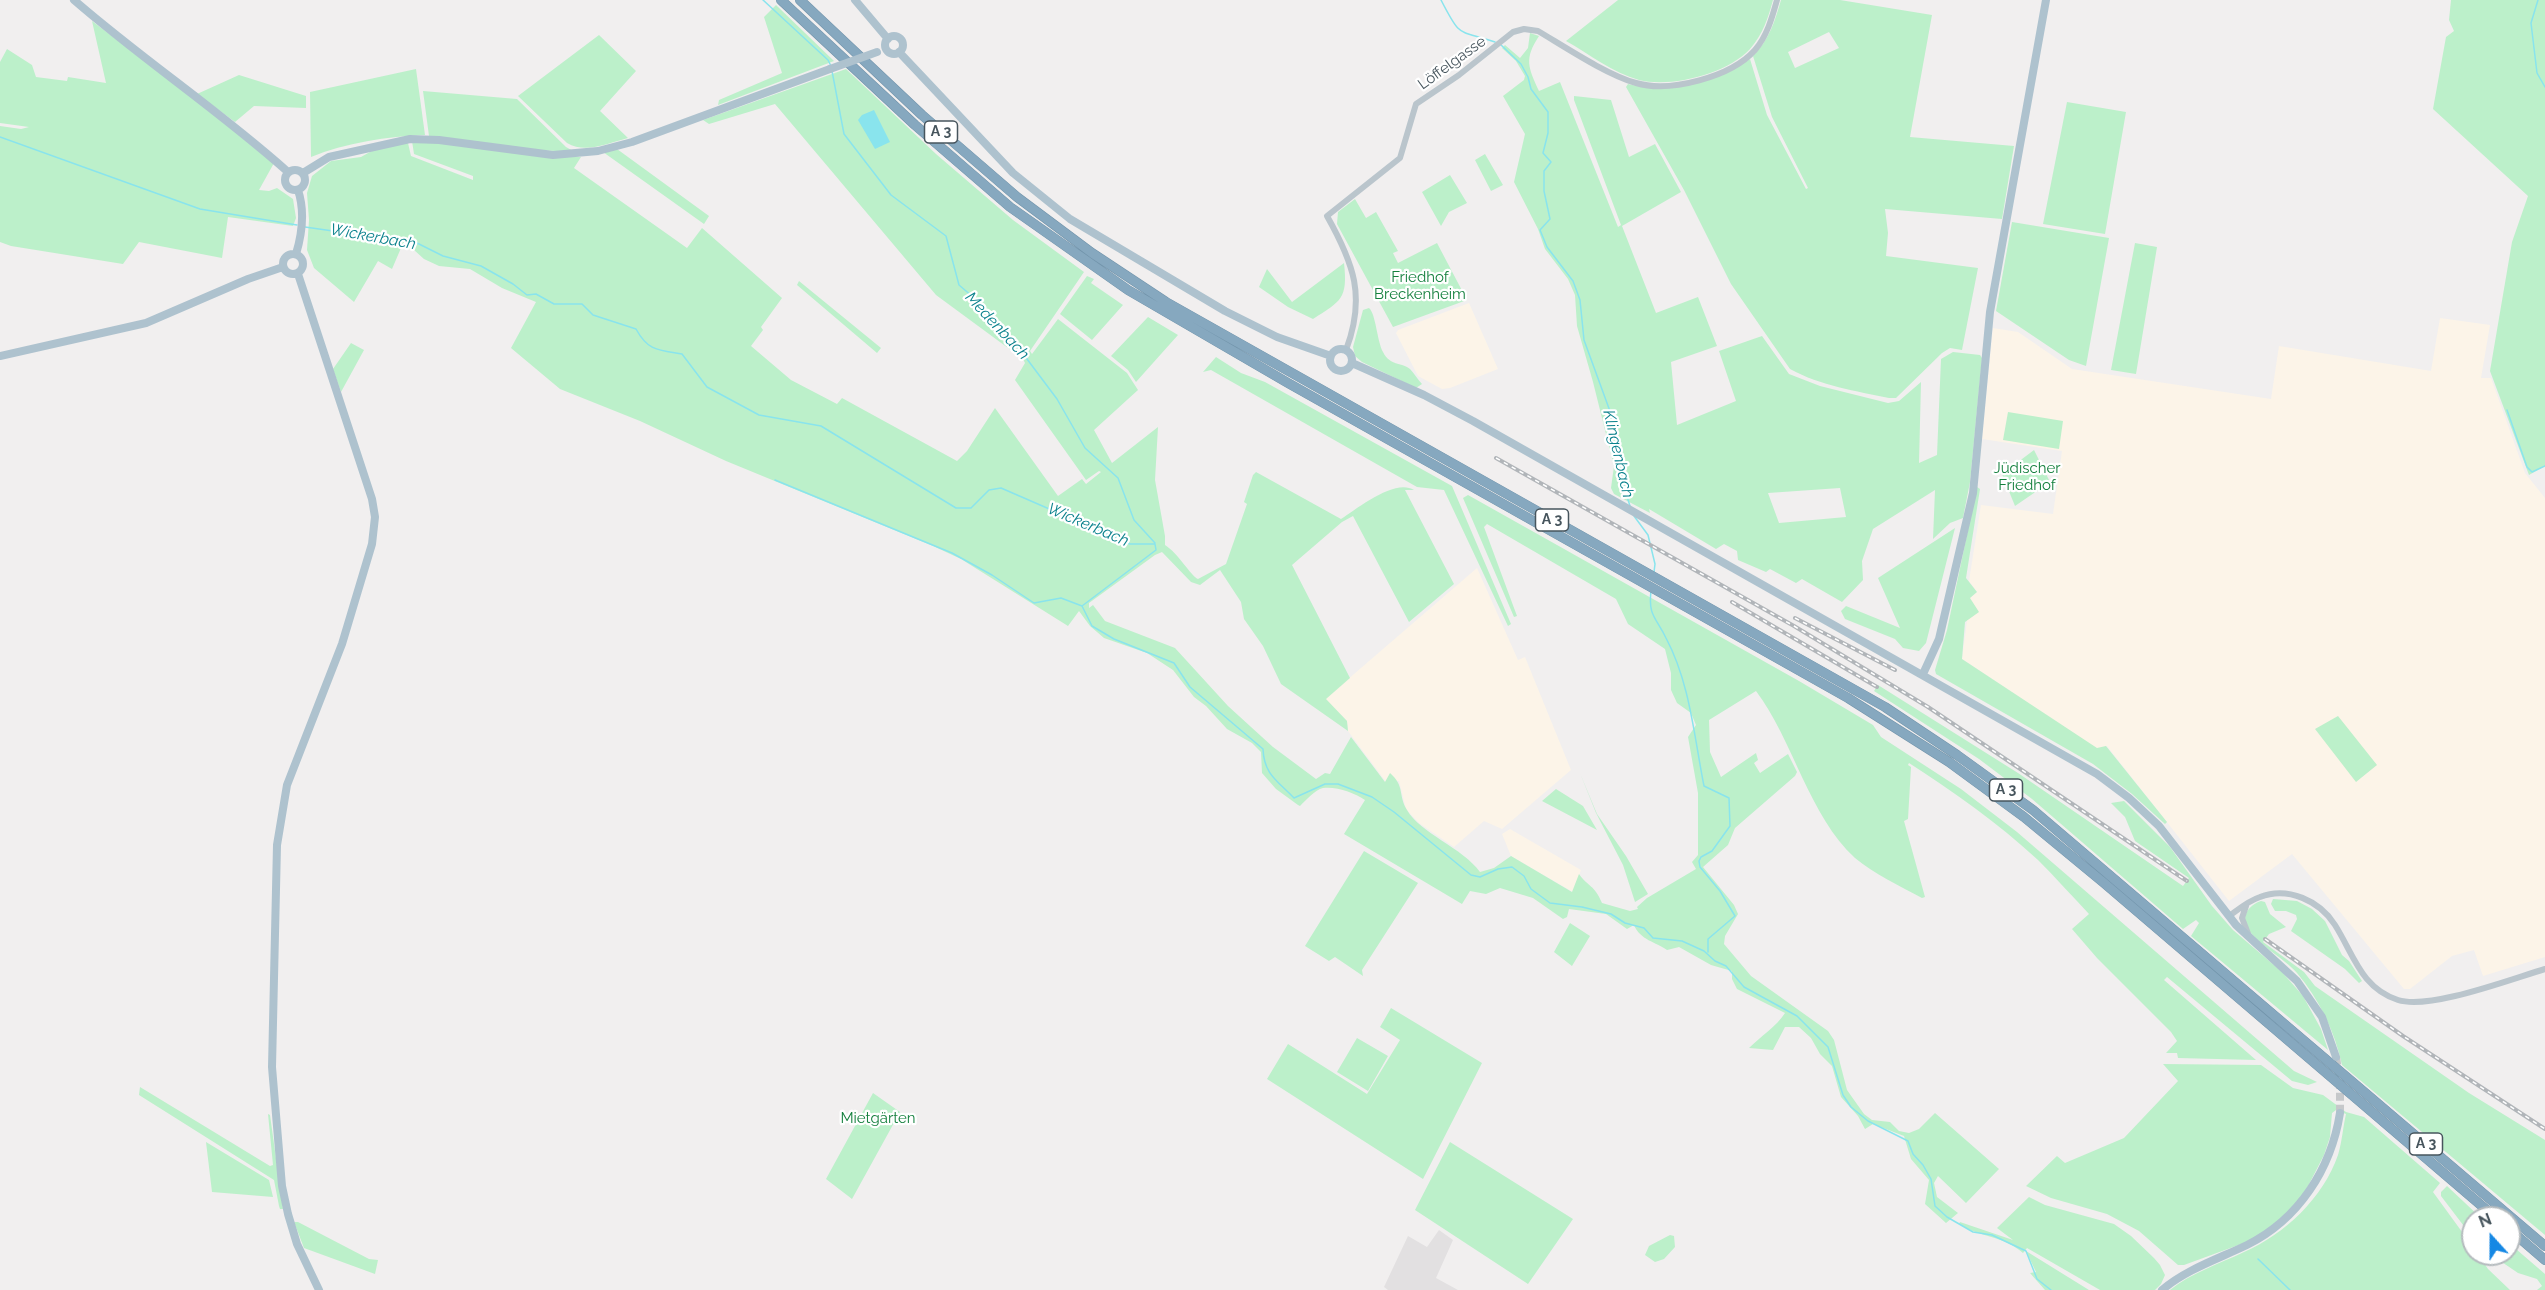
<!DOCTYPE html>
<html>
<head>
<meta charset="utf-8">
<style>
  body { margin:0 }
  #map { position:relative; width:2545px; height:1290px; overflow:hidden; background:#f1efef; font-family:Raleway,sans-serif }
  canvas { display:block }
  .north { position:absolute; left:2461px; top:1206px; width:60px; height:60px; box-sizing:border-box; background:#fff; border:2px solid #b5bbbe; border-radius:50%; rotate:339deg; font-size:16px; font-weight:700; line-height:24px; text-align:center; color:#47555d }
  .north::after { content:''; display:block; margin:auto; width:21px; height:27px; background:#1688e4; clip-path:polygon(50% 0,100% 100%,50% 72%,0 100%) }
</style>
</head>
<body>
<div id="map">
<canvas width="2545" height="1290"></canvas>
<div class="north">N</div>
</div>
<script>
const ctx = document.querySelector('canvas').getContext('2d');
ctx.lineJoin = 'round';
function fillPath(path, color) {
  ctx.fillStyle = color;
  ctx.fill(path, 'evenodd');
}
function strokePath(path, color, width, dash) {
  ctx.strokeStyle = color;
  ctx.lineWidth = width;
  ctx.lineCap = dash ? 'butt' : 'round';
  ctx.setLineDash(dash || []);
  ctx.stroke(path);
}
function drawText(font, color, halo, rows, align = 'center') {
  ctx.font = font + ' Raleway,sans-serif';
  ctx.lineWidth = 4.5;
  ctx.setLineDash([]);
  ctx.textBaseline = 'middle';
  ctx.strokeStyle = halo;
  ctx.fillStyle = color;
  for (const [text, x, y, turn = 0] of rows) {
    ctx.save();
    ctx.translate(x, y);
    ctx.rotate((+turn || 0) * Math.PI / 180);
    ctx.textAlign = isNaN(turn) ? turn : align;
    if (halo) ctx.strokeText(text, 0, 0);
    ctx.fillText(text, 0, 0);
    ctx.restore();
  }
}
const commercial = new Path2D(`
  M1469,303l29,66 -48,19 -8,1 -24,-13 -22,-43 2,-3z
  M2440,318l50,7 -9,53h10l34,95 20,25v459l-62,19 -9,-26 -22,6 -42,33h-6l-112,-135 -63,47 -122,-155 -10,3 -135,-90 8,-61 7,-6 -8,-11 12,-76 72,9 9,-63 -80,-12 11,-111 25,4 54,37 199,30 8,-53 152,25z
  M1477,568l41,92 7,-3 46,113 -69,59 -18,-8 -30,26 -35,-24 -13,-14 -7,-28 -13,1 -38,-51 -1,-10 -22,-22z
  M1510,829l71,41 -8,22 -62,-36 -9,-22z`);
const education = new Path2D(`
  M1439,1230l14,10 -17,38 22,12h-70l-4,-3 24,-51 19,11z`);
const green = new Path2D(`
  M1618,0h155c-5,18 -10,34 -23,49 -23,25 -79,39 -111,31 -26,-7 -50,-26 -73,-39z
  M1781,0h59l92,15 -22,122 104,9 -12,73 -117,-10 3,24 -2,23 92,12 -16,82 -12,-2 -8,5 -46,45h-7c-33,-7 -68,-12 -99,-29l-59,-85 -47,-94 -58,-103 2,-3c45,11 83,-2 122,-25l17,56 39,74 2,-1 -36,-71 -19,-61c16,-16 22,-35 28,-56zM1829,32l10,16 -44,20 -7,-16z
  M2451,0h94v466l-16,9 -39,-104 22,-129 16,-46 -95,-87 13,-72 8,-6 -5,-11z
  M776,5l58,56 -116,44 1,-5 63,-27 -18,-56z
  M92,21l85,64 97,78 -15,27 10,1 8,-3 16,11 3,19 -3,8 -65,-9 -6,41 -83,-16 -16,22 -112,-18 -11,-4v-116l21,3 8,-2 -29,-4v-61l7,-13 25,16 4,12 31,4 1,-4 38,6z
  M1530,33l9,3c-15,23 -11,31 0,55l21,-9 58,145 3,-2 -47,-125v-4l37,4 18,57 26,-13 26,48 -59,34 34,87 42,-16 19,49 -46,16 6,63 59,-24 -17,-50 43,-15 27,38 31,12 68,17 11,-2 22,-19 -2,81 18,-8 4,-96 12,-7 27,3 2,3 -12,124 -7,36 -13,5 -17,16 2,-49 -62,39 -11,32 1,19 -21,22 -40,-23 -6,4 -26,-14 -4,3 -28,-12 -1,-9 -13,-7 -8,5 -67,-40 1,4 -36,-19 -3,-6 3,-22 -21,-84 -16,-56 -2,-31 -7,-16 -23,-30 -7,-20 -24,-47 11,-48 -22,-38 21,-16 1,-4 -9,-15 -14,-13 3,-3 15,13 8,-10zM1840,488l6,29 -67,6 -11,-30z
  M599,35l37,36 -36,40 28,27c-20,5 -42,16 -61,5l-49,-47z
  M416,69l9,66c-37,1 -80,8 -114,22l-1,-65z
  M846,69l90,85 77,66 71,52 -54,79 2,3 26,-35 69,54 11,17 -44,40 18,33 46,-36 -3,53 10,56v9c13,8 26,31 33,34l28,-15 21,-60 -3,-2 9,-27 3,-3 85,47c17,-11 54,-41 73,-29h-9l49,94 -45,38 -56,-106 -11,6 -50,43 58,113 -24,21 21,22 1,10 -67,-47 -18,-38 -19,-27 -3,-17 -21,-32 -20,15 -9,-3 -29,-30 -7,3 -66,48v5l4,-3 12,16 70,27 53,58 45,41 43,32 9,-6 5,1 21,-37 34,45 5,-9c15,13 8,22 17,37 13,23 56,38 73,62l14,-4 17,-12 61,36 7,-18c10,14 15,10 23,29l28,8 8,-2 -1,-2 10,-9 49,-29 -4,-7 6,-7v-62l-10,-56 8,-12 -5,-12 -14,-10 -6,-13v-17l-6,-24 -37,-25 -12,-25 -129,-75 -3,3 33,89 -3,1 -51,-119 5,-3 331,186 74,44 8,12 80,52 56,43 277,239 23,11 -9,3 -16,-4 -125,-104 -3,3 92,80 -78,-2 -1,-5h-11l11,-12 -6,-9 -74,-74 -25,-29 17,-15c-17,-18 -34,-37 -51,-54 -40,-37 -84,-68 -129,-97l-1,2 3,2 -3,52 -4,2 21,76 -3,1c-22,-12 -48,-24 -67,-40 -46,-42 -62,-118 -99,-167l-47,29 1,32 11,25 35,-24 2,7 -4,3 6,10 28,-19 9,18 -2,4 -60,52 -7,17 -25,22 31,38 4,9 -13,22 -1,8 27,32 77,55 6,9 13,50 17,24 8,6 18,2 9,9 10,2 10,-4 16,-16 64,56 -33,34 -28,-27 -4,7 3,14 21,16 -12,10 -21,-19 4,-24 -18,-21 -7,-23 -31,-12 -8,5 -7,-13 -17,-19 -9,-31 -12,-12 -9,-16 -12,-11h-14l-12,23 -24,-2c12,-12 27,-21 36,-35l-48,-24 -5,-10v-8l-21,-6 -32,-18 -12,3c-11,-8 -27,-10 -33,-25l-7,4 -21,-15 -37,-5 -2,8 -4,2 -30,-21 -33,-10 -14,6 -16,-3 -8,13 -118,-70 21,-34c-10,-7 -29,-14 -42,-12 -8,2 -17,12 -23,18l-2,-1 -22,-16 -14,-16 -1,-21 -9,-9 -25,-14 -21,-23 -12,-9 -21,-27 -26,-17 -43,-15 -14,-12 -11,-15 -11,15 -107,-67 -28,-13 -207,-85 -86,-40 -80,-32 -49,-41 25,-46 -34,-14 -32,-19 -31,-3 -15,-7 -10,-9 -13,-2 -9,21 -14,-8 -24,41 -40,-34 -7,-18 2,-30 -2,-27 5,-17 19,-15 30,-4 16,-9 31,-5 3,13 62,24v-4l-59,-22 -2,-13c57,2 112,17 169,16l-7,11 113,80 15,-20 80,70 -21,29 2,3 -12,16 40,34 46,24 5,-6 115,63 10,-10 28,-43 63,88 24,-17 4,5 15,-12 -2,-1 -13,9 -71,-100 10,-17 -2,-4 -87,-64 -161,-191 -66,20 -6,-4z
  M239,75l67,21v12l-52,-2 -19,16 -38,-28z
  M423,91l94,8 49,48 9,5 -39,-2 -107,-14z
  M2067,102l59,10 -21,122 -62,-10z
  M617,149l92,67 -5,8 -101,-72z
  M1485,154l18,31 -12,6 -16,-31z
  M1450,175l17,28 -18,9 -8,14 -19,-34z
  M1355,199l11,19 10,-6 22,39 -5,2 5,10 39,-20 30,57 -74,27 -56,-103 1,-12z
  M2012,222l97,16 -23,128 -17,-6 -73,-49z
  M2135,243l22,4 -21,127 -25,-4z
  M1344,263c4,36 -3,38 -31,56l-25,-12 -29,-20 8,-18 25,33z
  M1087,276l7,3 -3,4 32,22 -31,35 -32,-26z
  M799,281l82,67 -4,5 -80,-68z
  M1369,308c7,6 8,33 14,44 7,14 18,10 27,17 4,4 8,11 12,15l-6,4 -54,-26 -7,-6 -2,-9 10,-37z
  M1148,317l30,18 -42,47 -8,-12 -17,-14z
  M351,343l13,7 -23,42 -8,-23z
  M1216,357l25,16 24,9 187,104 59,138 -3,2 -64,-136 -27,-3 -206,-117 -8,2z
  M2008,412l55,9 -4,28 -56,-9z
  M2034,450l16,32 -35,24 -13,-32z
  M1977,487l3,2 -14,89 11,14 -7,6 9,14 -14,10 -3,37 135,89 9,-2 61,76 -2,2 -33,-30 -39,-30 -157,-90 -1,-4 12,-40z
  M1955,528l-29,115 -7,8 -16,-3 -8,-9 -50,-20 -4,-8 5,-5 54,22 -22,-50z
  M1878,685l140,88 165,113 6,-8 -54,-37 -10,-24 -14,-14 13,-2 46,46 42,59 21,24 49,42 21,24 18,33 7,21 -137,-114 8,-13 -3,-3 -13,9 -151,-130 -53,-40 -105,-68z
  M2338,716l39,49 -21,17 -41,-53z
  M1580,773l17,41 29,42 22,38 -13,8 -12,-37 -27,-52z
  M1556,789l27,17 14,24 -55,-29z
  M1364,851l54,32 -56,87 1,6 -28,-19 -6,4 -24,-15z
  M2273,899l24,2 15,8 13,12 17,34 7,6 13,20 -3,2 -14,-14 -54,-38 6,-12 -1,-4 -10,-4h-11l-4,-7z
  M2261,901l4,1 5,12 16,13 -17,7 -6,8 41,30 11,14 154,107 76,47v95l-203,-170c-7,-33 -23,-66 -45,-92 -14,-16 -37,-26 -49,-44 -8,-13 1,-24 13,-28z
  M1570,923l20,13 -18,30 -18,-14z
  M1391,1008l91,55 -59,116 -156,-100 21,-35 79,50 33,-54 -20,-13z
  M1357,1038l31,18 -20,35 -31,-19z
  M2163,1064l98,1 32,23 30,7 23,17 18,5 76,66 -7,9 40,55v7h5l10,15 22,21h-340c21,-17 49,-26 74,-38 41,-18 79,-54 94,-97 4,-13 5,-28 8,-41l-10,-4 -4,3 -2,24 -6,18 -18,35 -19,24 -32,25 -71,26h-6l-39,-34 -32,-17 -56,-16 -25,-12 31,-30 8,7 59,-25 54,-57z
  M140,1087l130,79 3,-1 -5,-51 2,1 13,94h-3l-1,-3 -5,-26 -135,-85z
  M873,1093l27,19 -48,87 -26,-20z
  M206,1142l63,38 4,17 -61,-5z
  M1450,1142l123,77 -45,65 -113,-74z
  M2447,1186l34,32h-8v20l-32,-42v-4z
  M2029,1197l16,8 69,19 17,12 23,22 6,7 5,10 -4,9 -6,6h-55l-73,-42 -4,5c-19,-17 -44,-16 -64,-29l1,-2 53,18 -16,-12z
  M294,1222h4l71,37 9,1 -3,14 -71,-26z
  M1670,1235l4,1 1,11 -11,12 -9,3 -10,-7 4,-9z
  M2509,1243l36,31v16h-8l5,-4 -5,-7 -19,-6 -28,-19h19z
  M2026,1251l63,39h-44l-15,-17 6,-1z`);
const water = new Path2D(`
  M874,110l16,32 -15,7 -17,-29 4,-5z`);
const stream = new Path2D(`
  M763,0l65,60 3,6
  M1441,0c20,39 16,29 54,42
  M2538,0l-7,23 6,50 8,14
  M1500,44l21,20 7,13 3,12 17,23v21l-5,20 8,9 -7,9v20l6,28 -10,11 7,17 26,34 7,19 4,40 27,74 9,42 3,28 7,22
  M832,71l12,63 47,61 55,41 13,49 14,12 48,54 36,48 28,49 33,30 16,42 21,23
  M0,137l200,72 97,16
  M305,227l112,16 26,13 38,10 32,18 14,11 9,-1 18,10h28l11,11 43,14c12,22 22,21 46,25l25,33 52,28 62,11 135,82h15l18,-18 12,-2 129,56h25l1,6 -74,56 10,20 22,13 60,24 16,24 73,62c1,26 15,32 31,49l31,-14h13l34,13 22,15 77,63 9,2 18,-8 14,-2 12,9 7,13 19,14 32,4 29,7 14,9 19,5 9,10 29,3 22,10 11,10 11,5 18,21 53,29 31,31 15,48 8,12 17,14 40,20 5,13 10,11 8,14 4,27 12,11 26,15 19,3 34,16 11,28 14,11
  M2507,410l20,57 5,5 13,-6
  M775,480l177,73 40,22 42,28 27,-5 21,8
  M1634,516l14,19 7,29 -1,8
  M1651,591c-3,25 5,26 15,47 24,45 28,98 38,148l25,12 1,28 -18,25 -11,6 -2,4 1,6 20,24 15,25 -27,23v13
  M2258,1259l32,31`);
const majorTunnel = new Path2D(`
  M2336,1057l4,26v30`);
const minor = new Path2D(`
  M1346,350c20,-53 8,-86 -19,-134l73,-58 16,-54 43,-29 54,-43 11,-3 14,2c27,16 69,44 98,52 34,10 95,-6 119,-33 12,-14 17,-32 22,-50
  M2246,906l-4,12 7,18
  M2229,916c10,-7 19,-15 31,-19 28,-11 60,4 75,28 19,30 26,63 63,75 32,10 113,-21 147,-31`);
const major = new Path2D(`
  M74,0c69,60 146,111 214,172
  M855,0l33,39
  M885 45a9 9 0 1 1 18 0a9 9 0 1 1-18 0Z
  M899,52l114,121 57,46 155,92 52,26 54,19
  M285 180a10 10 0 1 1 20 0a10 10 0 1 1-20 0Z
  M303,173l26,-16 81,-18 29,1 114,15 45,-4 34,-9 198,-73
  M283 264a10 10 0 1 1 20 0a10 10 0 1 1-20 0Z
  M296,254c6,-20 9,-43 2,-64
  M298,274l74,225 3,18 -3,27 -30,100 -55,141 -10,60 -5,222 10,119 6,28 9,30 22,46
  M1330 360a11 11 0 1 1 22 0a11 11 0 1 1-22 0Z
  M0,356l146,-33 102,-44 35,-12
  M1352,363l72,32 49,26 624,353 32,24 30,28 77,99 61,56 25,36 14,40
  M1923,674l16,-35 34,-146 17,-181 56,-312
  M2162,1290c25,-21 56,-31 85,-45 52,-26 84,-76 93,-132`);
const highway = new Path2D(`
  M781,0l134,125 95,82 118,83 160,93 560,315 101,64 75,55 80,66 392,335
  M800,0l122,115 95,82 75,56 74,49 719,405 72,48 76,55 512,436
  M2509,1229l36,31`);
const rail = new Path2D(`
  M1496,458l298,168 134,81 259,174
  M1732,602l145,85
  M1795,618l100,52
  M2265,939l138,97 142,93`);
const majorBridge = new Path2D(`
  M830,69l47,-17`);
const shields = [
  [941,132,33],
  [1552,520,33],
  [2006,790,33],
  [2426,1144,33]
];
const shieldNames = [
  ["A 3",941,132],
  ["A 3",1552,520],
  ["A 3",2006,790],
  ["A 3",2426,1144]
];
const streetNames = [
  ["Löffelgasse",1452,63,-36]
];
const parkNames = [
  ["Friedhof",1420,277],
  ["Breckenheim",1420,294],
  ["Jüdischer",2027,468],
  ["Friedhof",2027,485],
  ["Mietgärten",878,1118]
];
const waterNames = [
  ["Wickerbach",373,237,10],
  ["Medenbach",997,326,47],
  ["Klingenbach",1618,454,77],
  ["Wickerbach",1088,525,23]
];
fillPath(commercial, '#fcf4e8');
fillPath(education, '#e2e0e1');
fillPath(green, '#bcf0ca');
fillPath(water, '#89e4ed');
strokePath(stream, '#89e4ed', 1.5);
strokePath(majorTunnel, '#c6c8ca', 8, [8, 4]);
strokePath(highway, '#7193aa', 10);
strokePath(minor, '#bac5cc', 6);
strokePath(major, '#aec2ce', 8);
strokePath(highway, '#86a8bf', 9);
strokePath(rail, '#b1b5b9', 4);
strokePath(rail, '#fff', 1.5, [4.5]);
strokePath(majorBridge, '#aec2ce', 8);
for (const [x, y, w] of shields) {
  const box = new Path2D();
  box.roundRect(x - w / 2, y - 11, w, 22, 4.5);
  ctx.fillStyle = '#fff';
  ctx.fill(box);
  strokePath(box, '#47555d', 1.5);
}
drawText('bold 14px', '#47555d', null, shieldNames);
drawText('15px', '#47555d', '#fff', streetNames);
drawText('15px', '#15803e', '#fff', parkNames);
drawText('italic 16px', '#0b828d', '#fff', waterNames);
</script>
</body>
</html>
